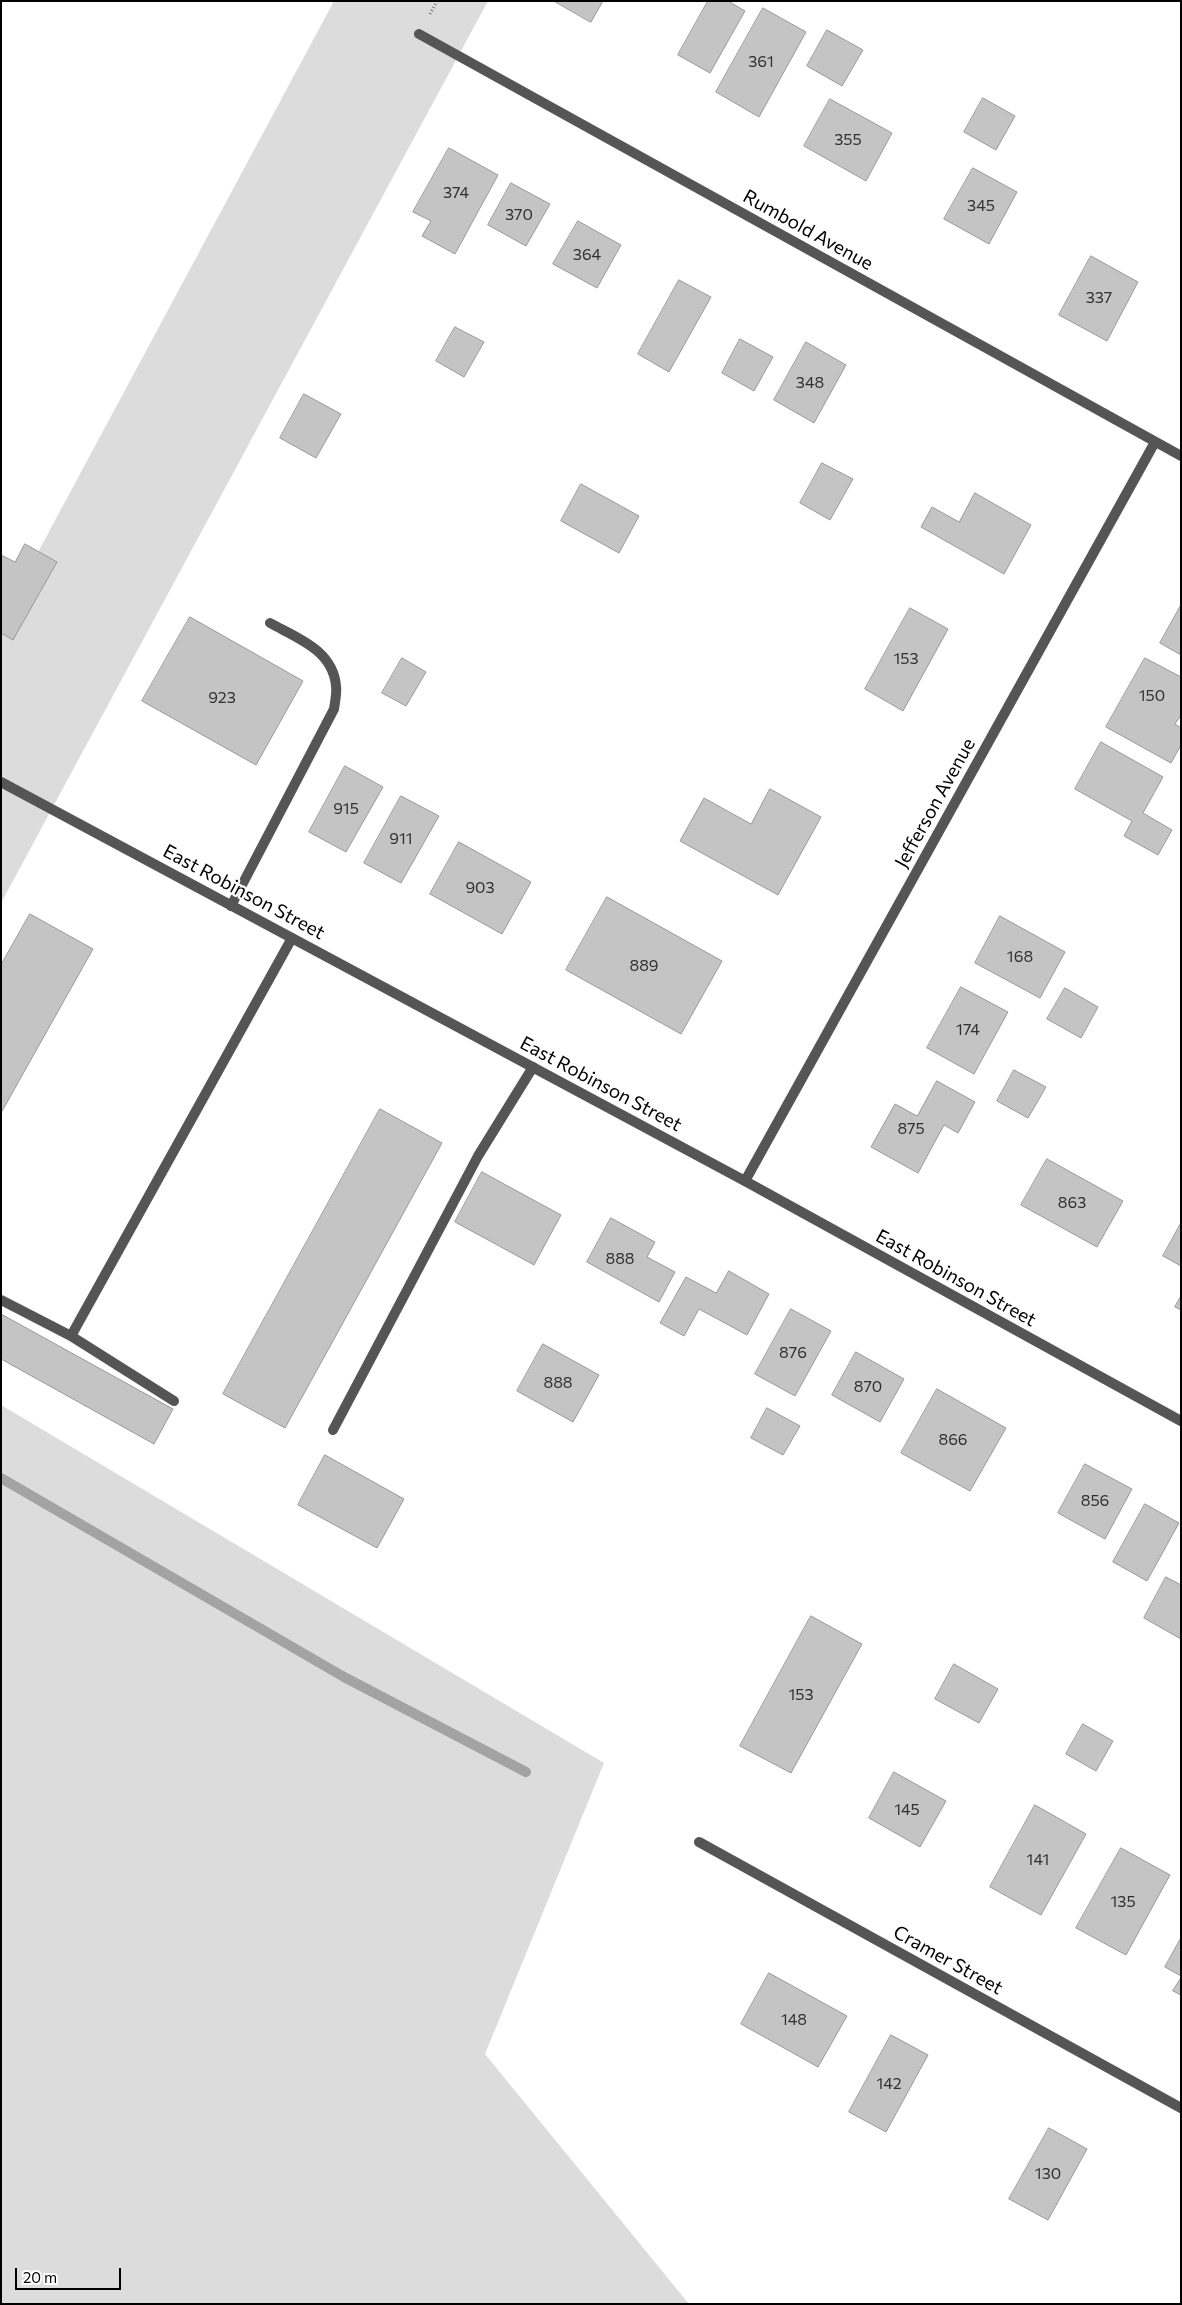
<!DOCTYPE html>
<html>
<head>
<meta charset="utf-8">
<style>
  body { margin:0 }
  #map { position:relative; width:1182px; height:2305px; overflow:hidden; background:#fff; font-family:Commissioner,sans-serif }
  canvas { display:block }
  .frame { position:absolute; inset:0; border:2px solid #000; pointer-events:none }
  .scale { position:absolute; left:15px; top:2268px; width:106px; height:22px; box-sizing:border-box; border:2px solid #000; border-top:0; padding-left:6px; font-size:15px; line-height:18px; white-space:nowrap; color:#000; -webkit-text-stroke:4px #fff; paint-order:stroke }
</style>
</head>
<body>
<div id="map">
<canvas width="1182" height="2305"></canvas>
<div class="frame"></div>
<div class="scale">20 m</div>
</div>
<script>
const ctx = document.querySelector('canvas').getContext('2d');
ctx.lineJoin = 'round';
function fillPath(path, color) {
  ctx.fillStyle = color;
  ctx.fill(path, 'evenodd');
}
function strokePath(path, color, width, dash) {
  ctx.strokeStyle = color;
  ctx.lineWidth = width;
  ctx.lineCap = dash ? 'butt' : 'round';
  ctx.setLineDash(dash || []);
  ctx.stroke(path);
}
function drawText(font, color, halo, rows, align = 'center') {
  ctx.font = font + ' Commissioner,sans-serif';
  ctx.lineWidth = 4.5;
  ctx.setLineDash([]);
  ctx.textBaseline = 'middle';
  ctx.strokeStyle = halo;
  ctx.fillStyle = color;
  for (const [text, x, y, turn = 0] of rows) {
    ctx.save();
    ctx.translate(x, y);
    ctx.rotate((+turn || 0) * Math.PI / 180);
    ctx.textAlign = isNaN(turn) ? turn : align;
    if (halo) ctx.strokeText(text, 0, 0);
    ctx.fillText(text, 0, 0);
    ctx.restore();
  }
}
const green = new Path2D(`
  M334,1h154l-487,902v-282z
  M1,1405l603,358 -119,291 204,250h-688z`);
const stream = new Path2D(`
  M1,1478l343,199 182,95`);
const building = new Path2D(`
  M554,1h49l-12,21z
  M708,1h20l17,10 -35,62 -32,-18z
  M763,8l43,24 -47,85 -43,-25z
  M827,30l36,20 -21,36 -35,-20z
  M983,98l32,18 -19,34 -32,-18z
  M830,99l62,34 -26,48 -62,-35z
  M449,148l49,27 -43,79 -33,-18 9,-15 -18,-9z
  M973,168l44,24 -28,52 -45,-25z
  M511,183l39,21 -24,42 -38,-21z
  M578,221l43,24 -24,43 -44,-24z
  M1091,256l47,26 -31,59 -48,-26z
  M679,280l32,17 -42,75 -31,-18z
  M455,327l29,15 -20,35 -28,-16z
  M740,339l33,18 -19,34 -32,-18z
  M806,342l40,23 -32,58 -40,-23z
  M304,394l37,20 -25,44 -36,-20z
  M822,463l31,16 -23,41 -30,-17z
  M581,484l58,32 -20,37 -58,-32z
  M975,493l56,32 -27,49 -83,-47 11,-20 27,15z
  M25,544l32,18 -44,78 -12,-7v-78l14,7z
  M1181,605v50l-21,-12z
  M910,608l38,21 -45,82 -38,-22z
  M190,617l113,64 -47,84 -114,-64z
  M402,658l24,14 -20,34 -24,-13z
  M1145,658l36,19v38l-6,9 6,4v17l-10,18 -65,-36z
  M1101,742l62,35 -20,36 29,17 -14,25 -34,-19 8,-15 -57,-32z
  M345,766l38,21 -37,65 -37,-20z
  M770,789l51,28 -43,78 -98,-54 24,-43 47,26z
  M401,796l38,20 -38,67 -37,-20z
  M459,842l72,40 -29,52 -72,-40z
  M607,897l115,64 -41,73 -115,-64z
  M30,914l63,35 -92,164v-148z
  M1000,916l65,36 -25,46 -65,-35z
  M961,987l47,25 -34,62 -47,-26z
  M1065,988l33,19 -17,31 -34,-19z
  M1014,1070l32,17 -18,31 -31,-17z
  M937,1081l38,21 -17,31 -14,-8 -26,48 -47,-26 24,-43 22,12z
  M380,1109l62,34 -157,285 -62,-34z
  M1047,1159l76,42 -26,46 -76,-42z
  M482,1172l79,43 -27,50 -79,-43z
  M611,1218l44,24 -8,15 28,15 -16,30 -72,-40z
  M1181,1223v43l-18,-10z
  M729,1271l40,23 -22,41 -48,-26 -15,27 -24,-13 26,-46 30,16z
  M1181,1296v14l-6,-3z
  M791,1309l40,22 -36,65 -40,-22z
  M1,1314l172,95 -19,35 -153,-85z
  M543,1344l56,31 -26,47 -56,-31z
  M856,1352l48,27 -24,43 -48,-27z
  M937,1389l69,39 -36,63 -69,-38z
  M767,1408l33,18 -17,29 -32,-17z
  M325,1455l79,44 -27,49 -79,-43z
  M1085,1464l47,25 -27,50 -47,-26z
  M1145,1504l34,19 -32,58 -34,-19z
  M1166,1577l15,8v54l-37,-21z
  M811,1616l51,28 -71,129 -51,-27z
  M954,1664l44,25 -19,34 -44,-24z
  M1083,1724l30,17 -17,30 -30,-17z
  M894,1772l52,29 -26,46 -51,-29z
  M1035,1805l51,29 -45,81 -51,-28z
  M1121,1848l49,27 -44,80 -50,-27z
  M1181,1938v38l-16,-9z
  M769,1973l78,43 -29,51 -77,-43z
  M1181,1978v17l-8,-4z
  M891,2035l37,20 -42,77 -37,-20z
  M1049,2128l38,21 -39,71 -39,-21z`);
const path = new Path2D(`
  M430,14l7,-13`);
const service = new Path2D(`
  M231,906l103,-197c1,-7 3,-16 2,-23 -3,-36 -39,-48 -66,-63
  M1,1300l70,36 103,65
  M71,1336l221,-398
  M333,1430l145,-274 55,-89`);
const minor = new Path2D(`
  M419,34l762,422
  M745,1181l410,-739
  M699,1842l482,266`);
const tertiary = new Path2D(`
  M1,782l744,399 436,240`);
const numberNames = [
  ["361",761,62],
  ["355",848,140],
  ["374",456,193],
  ["345",981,206],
  ["370",519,215],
  ["364",587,255],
  ["337",1099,298],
  ["348",810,383],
  ["153",906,659],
  ["150",1152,696],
  ["923",222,698],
  ["915",346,809],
  ["911",401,839],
  ["903",480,888],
  ["168",1020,957],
  ["889",644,966],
  ["174",968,1030],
  ["875",911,1129],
  ["863",1072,1203],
  ["888",620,1259],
  ["876",793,1353],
  ["888",558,1383],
  ["870",868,1387],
  ["866",953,1440],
  ["856",1095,1501],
  ["153",801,1695],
  ["145",907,1810],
  ["141",1038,1860],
  ["135",1123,1902],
  ["148",794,2020],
  ["142",889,2084],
  ["130",1048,2174]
];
const streetNames = [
  ["Rumbold Avenue",808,230,29],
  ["Jefferson Avenue",935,803,-61],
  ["East Robinson Street",244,892,28],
  ["East Robinson Street",601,1084,28],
  ["East Robinson Street",956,1278,29],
  ["Cramer Street",948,1960,29]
];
fillPath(green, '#dcdcdc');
strokePath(stream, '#a3a3a3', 10);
fillPath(building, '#c4c4c4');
strokePath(building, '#999', 1);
strokePath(path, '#777', 3, [1, 2.5]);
strokePath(service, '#555', 10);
strokePath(minor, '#555', 10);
strokePath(tertiary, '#555', 10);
drawText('16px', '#313131', null, numberNames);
drawText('19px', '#000', '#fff', streetNames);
</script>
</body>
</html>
